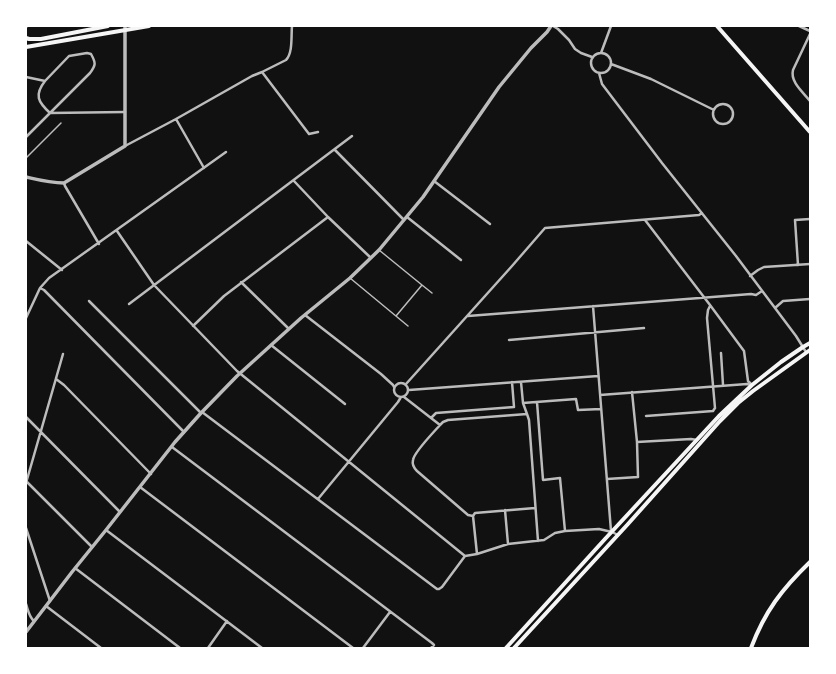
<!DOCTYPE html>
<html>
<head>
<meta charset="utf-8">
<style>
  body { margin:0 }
  #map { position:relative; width:836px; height:674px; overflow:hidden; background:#111; font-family:"PT Sans Narrow",sans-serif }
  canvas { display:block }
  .frame { position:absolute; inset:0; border:27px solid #fff; pointer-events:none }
</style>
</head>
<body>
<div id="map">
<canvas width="836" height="674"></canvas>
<div class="frame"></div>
</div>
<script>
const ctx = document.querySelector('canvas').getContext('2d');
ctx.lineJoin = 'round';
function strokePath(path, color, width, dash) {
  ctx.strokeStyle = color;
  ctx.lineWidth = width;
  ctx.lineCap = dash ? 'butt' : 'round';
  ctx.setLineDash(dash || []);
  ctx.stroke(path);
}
const service = new Path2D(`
  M26,158l35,-35
  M379,250l43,35 10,8
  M350,278l58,48
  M396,316l26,-31`);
const minor = new Path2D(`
  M553,26l5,3 11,11 6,9 6,4 11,4
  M799,26l11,5
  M26,27l1,-1
  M810,34l-17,36c-3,12 10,22 17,31
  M591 63a10 10 0 1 1 20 0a10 10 0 1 1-20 0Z
  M601,53l10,-27
  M611,64l40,15 63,31
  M262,72l47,62 9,-2
  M599,73l3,11 60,79 74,93 60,80 10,16
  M26,77l19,4 24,-25 18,-3 4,1c5,9 5,11 -1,19l-64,64
  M45,81c-11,14 -7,21 5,32l75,-1
  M713 114a10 10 0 1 1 20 0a10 10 0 1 1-20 0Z
  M176,119l28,49
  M125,146l51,-27 76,-43 10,-4 24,-12c7,-7 5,-24 6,-34
  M335,150l69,70
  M294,181l34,36 43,41
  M434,181l56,43
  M64,183l1,3 34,58
  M407,217l54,43
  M645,220l65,85 34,46 4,30 4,4
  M117,231l37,54 83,86 228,185
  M26,241l36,29
  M798,265l-3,-45 15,-1
  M750,276l8,-6 6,-3 46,-3
  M241,282l48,47
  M40,288l4,2 140,142
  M89,301l112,112
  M129,304l223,-168
  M593,306l18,225
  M775,308l8,-7 27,-2
  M305,315l76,59 12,11 1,2
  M468,316l283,-22 5,1 6,-4
  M26,318l14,-30 9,-10 177,-126
  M193,326l31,-30 104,-79
  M509,340l135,-12
  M271,345l74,59
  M721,353l2,32
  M56,379l8,6 87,89
  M521,382l2,21 4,11
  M394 390a7 7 0 1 1 14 0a7 7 0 1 1-14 0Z
  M406,384l106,-118 33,-38 154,-13 3,-2
  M409,390l189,-14
  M600,395l147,-11 4,1
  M404,397l36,28
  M537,402l6,78 17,-2 5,53
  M523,403l53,-4 2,11 23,-1
  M202,412l235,177h2l3,-2 23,-31 12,-2 31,-10 36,-4 11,-7 10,-2 34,-2 13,3 6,3
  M646,416l67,-5 2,-3 -8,-90 1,-8 2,-4
  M26,417l94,95
  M431,418l5,-5 78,-6 -2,-25
  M637,442l54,-3 6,1
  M172,447l260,196 2,2 -3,3
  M607,479l31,-2 -1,-35 -5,-50
  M26,481l66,66
  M26,483l37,-129
  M140,487l213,161
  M318,499l80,-97 3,-5
  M505,510l3,34
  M473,516l-5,-1 -51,-44c-3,-3 -5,-7 -4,-11 1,-8 21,-28 27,-35l3,-3 5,-2 79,-6 2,6 9,121
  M473,516l2,-3 60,-5
  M473,516l4,38
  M26,528l24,73
  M106,530l156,118
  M75,568l105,80
  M26,604c2,6 3,13 8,17
  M46,606l55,42
  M208,648l19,-27
  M363,648l27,-36`);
const tertiary = new Path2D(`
  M26,177c13,3 25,6 38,6l61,-37v-120
  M26,632l46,-60 34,-42 69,-88 26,-29 36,-37 64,-58 49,-40 29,-28 44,-53 76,-110 32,-39 16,-16 4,-6`);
const primary = new Path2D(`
  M717,26l93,106
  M26,38l3,1h12l67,-13
  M26,47l123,-21
  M506,648l99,-109 114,-123 33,-31 29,-23 22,-15 7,-4
  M514,648l114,-124 92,-103 18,-18 15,-12 57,-41
  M751,648c14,-37 31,-59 59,-86`);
strokePath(service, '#bcbcbc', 1.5);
strokePath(minor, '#bcbcbc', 2.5);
strokePath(tertiary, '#bcbcbc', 3.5);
strokePath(primary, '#f5f5f5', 4);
</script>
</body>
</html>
